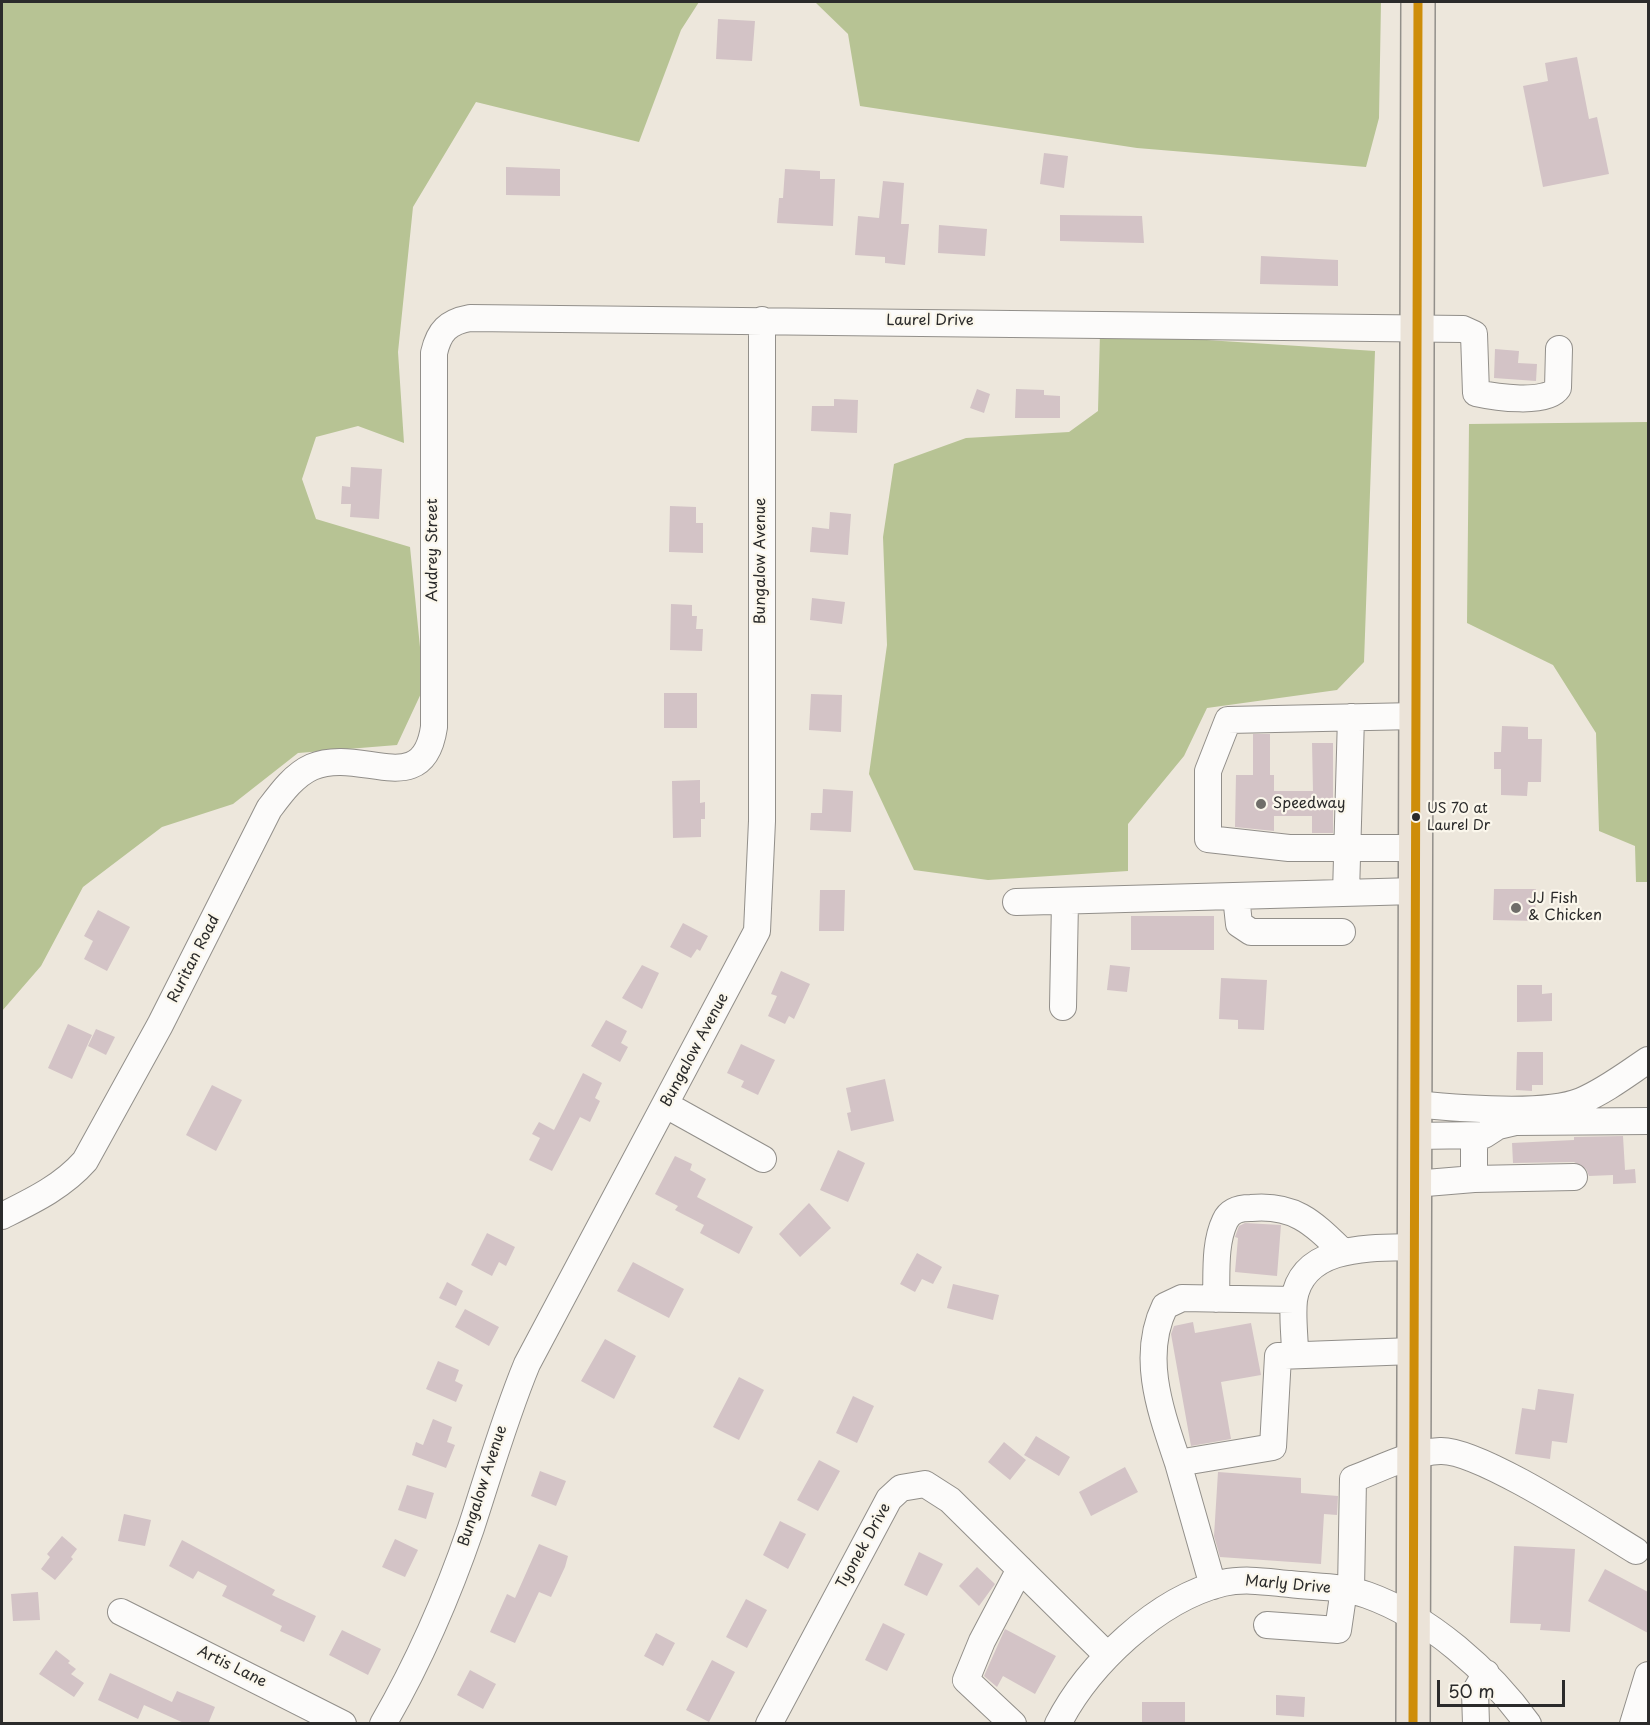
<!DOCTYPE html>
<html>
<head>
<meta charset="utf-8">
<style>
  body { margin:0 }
  #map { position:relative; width:1650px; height:1725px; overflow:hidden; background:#ede7dc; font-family:"Playpen Sans",sans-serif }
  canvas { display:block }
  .frame { position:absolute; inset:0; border:3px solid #2b2b2b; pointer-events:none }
  .scale { position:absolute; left:1437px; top:1680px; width:128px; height:27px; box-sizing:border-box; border:3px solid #2b2b2b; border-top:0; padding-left:8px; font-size:18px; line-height:21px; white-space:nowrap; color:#2b2b2b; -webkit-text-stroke:4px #fbf7ec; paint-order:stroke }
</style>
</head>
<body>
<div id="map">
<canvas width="1650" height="1725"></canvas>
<div class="frame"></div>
<div class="scale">50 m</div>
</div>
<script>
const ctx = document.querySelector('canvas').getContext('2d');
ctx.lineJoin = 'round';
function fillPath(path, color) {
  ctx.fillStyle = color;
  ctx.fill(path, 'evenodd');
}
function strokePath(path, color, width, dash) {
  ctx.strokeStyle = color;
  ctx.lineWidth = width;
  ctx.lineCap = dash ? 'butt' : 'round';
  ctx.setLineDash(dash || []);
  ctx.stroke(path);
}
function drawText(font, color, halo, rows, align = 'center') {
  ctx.font = font + ' "Playpen Sans",sans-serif';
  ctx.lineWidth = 4.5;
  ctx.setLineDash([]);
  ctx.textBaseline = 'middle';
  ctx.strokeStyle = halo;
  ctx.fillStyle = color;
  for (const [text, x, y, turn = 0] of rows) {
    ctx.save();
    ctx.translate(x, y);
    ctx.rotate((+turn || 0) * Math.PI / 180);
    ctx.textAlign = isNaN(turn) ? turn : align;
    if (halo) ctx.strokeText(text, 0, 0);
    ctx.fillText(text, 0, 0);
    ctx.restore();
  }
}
const forest = new Path2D(`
  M2,2h697l-18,28 -42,112 -163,-40 -63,105 -15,145 6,91 -46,-17 -42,11 -14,42 14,40 94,28 14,140 -27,58 -99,8 -65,51 -71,23 -79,60 -42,79 -39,45z
  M815,2h566l-2,116 -13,49 -229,-19 -277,-42 -12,-72z
  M1100,333l275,18 -11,311 -27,28 -130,18 -23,48 -56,68v47l-140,9 -74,-10 -45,-96 18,-129 -4,-108 11,-73 72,-26 103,-6 29,-21z
  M1648,422v460h-12l-1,-36 -36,-15 -3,-98 -43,-68 -86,-42 2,-199z`);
const building = new Path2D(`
  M718,19l37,2 -3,40 -36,-2z
  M1577,57l12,62 8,-2 12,57 -66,13 -20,-101 25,-5 -3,-18z
  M1044,153l24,3 -4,32 -24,-4z
  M506,167l54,2v27l-54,-1z
  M785,169l35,2v8h15l-2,47 -56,-3 2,-25h4z
  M883,181l21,2 -3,41h8l-4,41 -20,-2v-6l-30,-2 3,-39 21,2z
  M1060,215l82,1 2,27 -84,-2z
  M939,225l48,4 -2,27 -47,-3z
  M1261,256l77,4v26l-78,-2z
  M1495,349l24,2 -1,12 19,1 -1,17 -42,-3z
  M977,389l13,5 -6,19 -14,-5z
  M1016,389l28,1v5l16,1v22h-45z
  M834,399l24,1 -1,33 -46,-2 1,-25h22z
  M351,467l31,2 -3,50 -29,-2 1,-13h-10l1,-18 8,1z
  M670,506l26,1v16h7v30l-34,-1z
  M830,512l21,2 -3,41 -38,-3 2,-25 17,2z
  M812,598l33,4 -3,22 -32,-4z
  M671,604l21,1v11h5l-1,13h7l-1,22 -32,-1z
  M664,693h33v35h-33z
  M811,694l31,1 -1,37 -32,-2z
  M1502,726l26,1v12h14l-1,43h-13l-1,14 -26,-1v-26h-7v-17h7z
  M1253,734h17v41h4v16h39l-1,-48h21v90h-21v-17h-38v15l-39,-4 1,-52h17z
  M700,780v23l5,-1v17h-4v18l-28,1 -1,-57z
  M823,789l30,2 -2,41 -41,-2 1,-17h11z
  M1494,889h42l-1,32 -42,-1z
  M820,890h25l-1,41h-25z
  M98,910l32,17 -23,44 -23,-12 9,-18 -9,-5z
  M1131,916h83v34h-83z
  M683,923l25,13 -8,15 -3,-2 -6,9 -21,-11z
  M642,965l17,8 -17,36 -20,-11z
  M1110,965l20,2 -3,25 -20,-2z
  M781,971l29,13 -16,35 -5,-3 -4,8 -17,-8 9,-20 -6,-2z
  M1221,978l46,2 -3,50 -26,-1v-9l-19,-1z
  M1517,985h25v9l10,-1v28l-35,1z
  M606,1020l21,11 -6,12 7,4 -8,15 -29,-16z
  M68,1024l24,11 -20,44 -24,-11z
  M96,1029l19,8 -9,18 -18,-9z
  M741,1044l34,16 -17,35 -17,-8 3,-6 -17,-8z
  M1517,1052h26v33h-11v6l-16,-1z
  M583,1073l19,10 -7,15 5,3 -10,21 -10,-5 -28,54 -23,-11 11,-22 -8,-4 7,-12 15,8z
  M885,1079l9,42 -43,10 -4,-18 4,-1 -5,-24z
  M212,1085l30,15 -26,51 -30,-16z
  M1623,1136l2,34 10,-1 1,14 -23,1v-9l-24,1 -3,-7 -12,-7 -61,1 -1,-20 62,-3v-3z
  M838,1150l27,13 -17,39 -28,-12z
  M675,1156l17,8 -2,6 16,9 -9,18 56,30 -14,27 -39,-21 4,-8 -29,-15 3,-4 -23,-12z
  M809,1203l22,25 -31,29 -21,-23z
  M1245,1223l36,2 -4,51 -42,-4 3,-34 -3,-1 4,-11z
  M487,1233l28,14 -9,19 -7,-4 -7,14 -21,-11z
  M917,1253l25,14 -9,17 -11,-5 -7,13 -15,-8z
  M633,1262l51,27 -15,29 -52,-27z
  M447,1282l16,9 -7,15 -17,-8z
  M953,1284l46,11 -6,25 -46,-12z
  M465,1309l34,18 -10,19 -34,-19z
  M1193,1322l2,11 56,-10 10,52 -40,7 10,57 -40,7 -20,-112 3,-8z
  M605,1339l31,17 -22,43 -33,-18z
  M438,1361l21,9 -4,11 8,4 -7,17 -30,-13z
  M739,1377l25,13 -25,50 -26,-13z
  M1538,1389l36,5 -7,49 -15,-2 -2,18 -35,-5 7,-46 13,2z
  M853,1396l21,10 -17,37 -21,-10z
  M433,1419l19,8 -5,15 8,3 -9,23 -34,-13 4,-13 7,3z
  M1036,1436l34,21 -11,19 -35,-21z
  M1004,1442l22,18 -16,20 -22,-18z
  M819,1460l21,11 -22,40 -21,-11z
  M1125,1467l13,25 -47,24 -12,-24z
  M540,1471l26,10 -10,25 -25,-10z
  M1218,1472l83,6v15l37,3 -1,19 -13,-1 -3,50 -101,-7 -6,-21z
  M407,1485l27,8 -8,26 -28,-9z
  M124,1514l27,6 -6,26 -27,-5z
  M780,1521l26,13 -18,35 -25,-14z
  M62,1536l15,13 -6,8 2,2 -18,21 -14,-11 9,-12 -3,-3z
  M395,1539l23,11 -13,27 -23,-10z
  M182,1540l93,50 -3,5 44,21 -12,26 -24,-11 2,-5 -60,-30 5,-10 -29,-15 -5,8 -24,-13z
  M539,1544l29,12 -3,11 -14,30 -12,-5 -24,51 -25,-11 17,-38 8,4z
  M1514,1546l61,3 -5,83 -30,-2 1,-6 -31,-1z
  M919,1552l24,12 -16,32 -23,-11z
  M977,1567l18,17 -16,22 -20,-20z
  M1605,1569l43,23v41l-60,-32z
  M38,1592l2,28 -27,1 -2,-27z
  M746,1599l21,11 -20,38 -21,-11z
  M883,1623l22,11 -18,37 -22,-11z
  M1005,1629l51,27 -21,38 -32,-18 -6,11 -13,-11z
  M342,1630l39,19 -13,26 -39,-20z
  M656,1633l19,10 -12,23 -19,-10z
  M56,1650l14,11 -2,2 8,6 -5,5 13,9 -10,14 -35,-23z
  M712,1660l23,12 -26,50 -23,-12z
  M470,1670l26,14 -13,25 -26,-14z
  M110,1673l62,29 5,-11 38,16 -7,17h-22l-42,-19 -6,14 -40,-19z
  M1276,1695l29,2 -1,20 -28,-2z
  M1142,1702h43v22h-43z`);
const minor = new Path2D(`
  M1415,848h-126l-81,-9v-68l20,-51 188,-4
  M1346,893l5,-176
  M1236,896l3,28 12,8h91
  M1016,902l399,-11
  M1063,1007l2,-106
  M1414,1104c41,4 130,12 167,-3 24,-10 46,-27 67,-41
  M666,1105l97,54
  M1414,1136l70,-1 14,-9 17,-4 133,-1
  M1474,1179l100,-2
  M1414,1184l60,-5v-43
  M2,1216c30,-15 60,-29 83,-55l75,-136 109,-216c12,-16 25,-34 43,-42 49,-21 111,35 122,-40v-374c5,-22 14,-31 36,-35l993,11 11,5 2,59c18,4 71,12 82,-5l1,-39
  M1216,1299c1,-25 -2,-55 9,-78 5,-11 15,-13 26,-13 44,-4 62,15 92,44
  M1295,1355c0,-18 -3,-38 -1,-55 8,-56 79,-52 120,-53
  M1178,1463c-17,-51 -38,-106 -13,-157l17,-8 112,2
  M1213,1586l-35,-123 95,-16 5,-91 135,-5
  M1351,1590l2,-111c27,-10 58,-27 87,-28 39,-2 158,77 196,100
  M121,1612l222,112
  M1267,1625l71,5 6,-41
  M383,1724c36,-62 65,-129 88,-196 18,-55 34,-111 56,-164l230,-433 5,-110v-501
  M769,1724l120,-225 12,-11 24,-4 25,16 157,155
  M1013,1724l-47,-44 16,-39 38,-72
  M1058,1724c30,-59 99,-125 165,-141 22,-5 45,-1 67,1 25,3 53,2 77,11 62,22 123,76 161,129
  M1476,1724l-1,-32 11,-19
  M1633,1724l15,-49`);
const highway = new Path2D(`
  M1413,1724l5,-1722`);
const bus1 = new Path2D(`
  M1413,1724l5,-1722`);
const markers = [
  [1261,804,6,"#6f6d69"],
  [1416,817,5,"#2b2b2b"],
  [1516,908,6,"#6f6d69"]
];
const busNames = [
  ["US 70 at",1427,809],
  ["Laurel Dr",1427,826]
];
const streetNames = [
  ["Laurel Drive",930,321],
  ["Audrey Street",433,550,-90],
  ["Bungalow Avenue",761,561,-90],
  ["Ruritan Road",194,959,-63],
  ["Bungalow Avenue",695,1050,-62],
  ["Bungalow Avenue",483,1486,-72],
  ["Tyonek Drive",864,1546,-61],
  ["Marly Drive",1288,1585,5],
  ["Artis Lane",232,1667,26]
];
const poiNames = [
  ["Speedway",1273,804],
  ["JJ Fish",1528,899],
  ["& Chicken",1528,916]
];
fillPath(forest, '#b7c394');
fillPath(building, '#d3c3c6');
strokePath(minor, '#928f8a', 28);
strokePath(highway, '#928f8a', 36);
strokePath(minor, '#fcfbfa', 26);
strokePath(highway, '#ebe3d8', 33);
strokePath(bus1, '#ce8d09', 9);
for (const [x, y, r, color] of markers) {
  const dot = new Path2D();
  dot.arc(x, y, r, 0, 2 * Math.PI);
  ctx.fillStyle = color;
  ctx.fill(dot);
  strokePath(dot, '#fbf7ec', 2);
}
drawText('14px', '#2b2b2b', '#fbf7ec', busNames, 'left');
drawText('15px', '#2b2b2b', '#fbf7ec', streetNames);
drawText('15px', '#2b2b2b', '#fbf7ec', poiNames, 'left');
</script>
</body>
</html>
